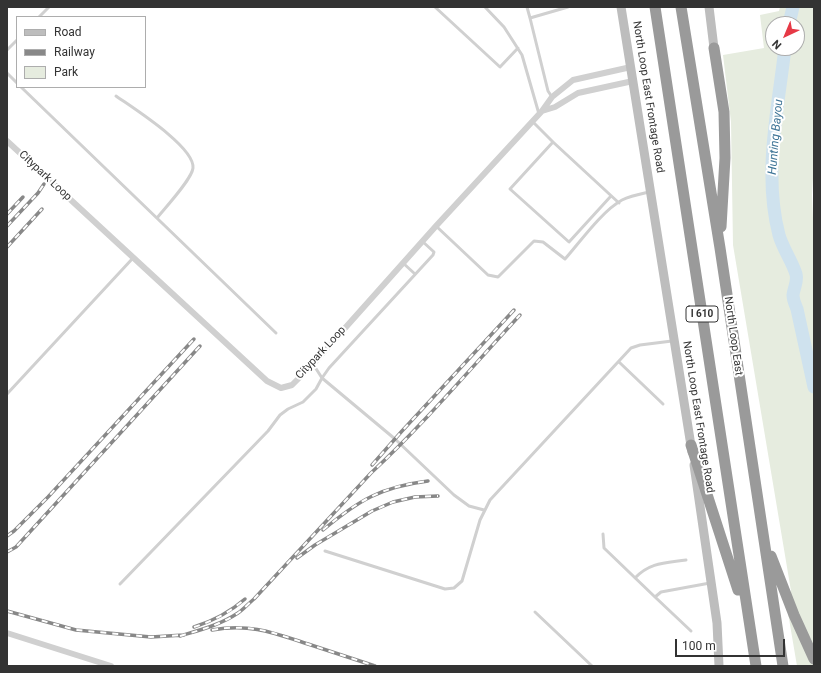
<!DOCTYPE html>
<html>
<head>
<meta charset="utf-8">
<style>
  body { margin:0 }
  #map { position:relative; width:821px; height:673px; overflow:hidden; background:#fff; font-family:Roboto,sans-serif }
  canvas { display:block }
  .frame { position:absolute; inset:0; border:8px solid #333; pointer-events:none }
  .legend { position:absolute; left:16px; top:16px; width:130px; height:72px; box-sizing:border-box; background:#fff; border:1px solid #adadad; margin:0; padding:5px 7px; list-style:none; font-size:12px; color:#333 }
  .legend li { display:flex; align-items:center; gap:8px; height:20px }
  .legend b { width:20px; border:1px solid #adadad }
  .north { position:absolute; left:765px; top:16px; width:40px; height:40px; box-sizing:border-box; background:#fff; border:1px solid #adadad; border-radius:50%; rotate:224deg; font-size:11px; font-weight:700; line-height:16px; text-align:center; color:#333 }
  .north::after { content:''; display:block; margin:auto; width:14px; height:18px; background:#e63946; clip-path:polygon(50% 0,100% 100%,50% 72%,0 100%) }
  .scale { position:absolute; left:675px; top:639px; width:110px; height:18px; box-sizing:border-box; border:2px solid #333; border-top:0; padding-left:5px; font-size:12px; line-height:14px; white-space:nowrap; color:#333; -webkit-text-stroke:3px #fff; paint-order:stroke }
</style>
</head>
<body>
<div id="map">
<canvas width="821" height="673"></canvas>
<div class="frame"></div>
<ul class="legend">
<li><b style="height:5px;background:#bdbdbd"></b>Road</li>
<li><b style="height:5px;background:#888"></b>Railway</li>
<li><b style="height:11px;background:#e6ecdf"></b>Park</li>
</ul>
<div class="north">N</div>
<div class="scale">100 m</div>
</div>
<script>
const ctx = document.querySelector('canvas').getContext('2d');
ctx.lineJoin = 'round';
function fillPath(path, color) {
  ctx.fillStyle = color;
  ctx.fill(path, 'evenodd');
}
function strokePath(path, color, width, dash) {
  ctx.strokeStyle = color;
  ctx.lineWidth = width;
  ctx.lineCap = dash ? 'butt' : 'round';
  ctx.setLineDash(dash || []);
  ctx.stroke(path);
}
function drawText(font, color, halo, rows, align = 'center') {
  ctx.font = font + ' Roboto,sans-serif';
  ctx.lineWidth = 4;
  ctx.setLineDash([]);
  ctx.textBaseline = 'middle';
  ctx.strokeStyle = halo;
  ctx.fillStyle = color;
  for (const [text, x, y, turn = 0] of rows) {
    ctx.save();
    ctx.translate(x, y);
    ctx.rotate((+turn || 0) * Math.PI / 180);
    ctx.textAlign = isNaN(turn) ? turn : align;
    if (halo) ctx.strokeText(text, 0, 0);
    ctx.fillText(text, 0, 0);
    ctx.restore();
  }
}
const green = new Path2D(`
  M780,7h34v154l-2,34 2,46v425h-17l-10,-59 4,-16 -58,-346 -2,-123 -8,-67 41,-7 -4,-33 19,-4zM773,24h24v24h-24z`);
const river = new Path2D(`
  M789,24l4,-17
  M785,48c-7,61 -22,126 -6,187 4,14 13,26 17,39 2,8 -2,13 -3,21 0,5 2,9 4,14l17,78`);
const service = new Path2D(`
  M435,7l65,60 18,-19
  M485,7l19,20 18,28 17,59
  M527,7l3,11
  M39,17l10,-10
  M7,50l10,-10
  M7,73l10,10
  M21,87l255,246
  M116,96c17,12 79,51 77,72 -1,11 -28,40 -36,50
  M552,97l-4,-6 -18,-73 38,-11
  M533,122l20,20
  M611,196l-42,46 -59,-53 43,-47 66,61
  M436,226l52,49 10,2 36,-36 9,1 22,17c15,-17 37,-48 57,-59 8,-4 18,-6 27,-8
  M422,241l12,11 -1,3 -104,113 -7,10 73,61 59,56 15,11 15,4
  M403,263l12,11
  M619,362l44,42
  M7,394l126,-136
  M603,534l1,14 51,49 6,-5 49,-9
  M325,551l120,38 9,-1 8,-7 18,-61 10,-20 141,-152 9,-3 32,-4
  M635,578c15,-16 31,-15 51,-18
  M120,584l148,-153 12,-16 8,-6 15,-7 13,-13 6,-11 -9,-14
  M655,597l36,34
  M535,612l57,54`);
const minor = new Path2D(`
  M542,111l13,-4 23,-14 55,-12
  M7,141l260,240 14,7 11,-3 21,-21 123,-138 106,-115 10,-14 21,-17 58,-13
  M7,633l104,33`);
const secondary = new Path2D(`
  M621,7l71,445
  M709,7l5,41
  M694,465l23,158 2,43`);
const motorway = new Path2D(`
  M655,7l101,659
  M681,7l39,241 63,418
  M714,48l10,64 1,46 -4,69
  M691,445l47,145
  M771,556l23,59 20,44`);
const rail = new Path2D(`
  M7,214l16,-17
  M7,226l31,-33 6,-9
  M7,247l35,-38
  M372,465l30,-34 112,-121
  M323,530c36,-30 58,-43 105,-49
  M7,536l7,-5 34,-34 146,-158
  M7,552l9,-5 184,-201
  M297,558l18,-13 57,-34 21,-9 22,-5 23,-1
  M7,611l69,19 75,7 33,-2
  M194,627c19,-6 36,-15 51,-28
  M212,630c39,-7 62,3 99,15 21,7 43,14 64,21
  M180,636c20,-6 40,-11 58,-23 6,-4 11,-10 16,-14l117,-126c53,-49 100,-105 149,-158`);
const shields = [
  [702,314,32]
];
const shieldNames = [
  ["I 610",702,314]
];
const streetNames = [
  ["North Loop East Frontage Road",648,97,81],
  ["Citypark Loop",45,176,43],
  ["North Loop East",733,336,82],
  ["Citypark Loop",321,353,-47],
  ["North Loop East Frontage Road",698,417,81]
];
const waterNames = [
  ["Hunting Bayou",776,137,-85]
];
fillPath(green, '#e6ecdf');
strokePath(river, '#cfe2ee', 13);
strokePath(service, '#d0d0d0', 3);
strokePath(minor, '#d0d0d0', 6);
strokePath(secondary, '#bdbdbd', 9);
strokePath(motorway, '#9a9a9a', 11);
strokePath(rail, '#888', 3.5);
strokePath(rail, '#fff', 2, [6]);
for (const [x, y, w] of shields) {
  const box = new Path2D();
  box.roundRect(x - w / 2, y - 8, w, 16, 3);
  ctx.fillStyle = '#fff';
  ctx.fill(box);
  strokePath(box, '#333', 1);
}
drawText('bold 10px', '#333', null, shieldNames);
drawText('11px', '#333', '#fff', streetNames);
drawText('italic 12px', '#3f7597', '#fff', waterNames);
</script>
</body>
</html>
